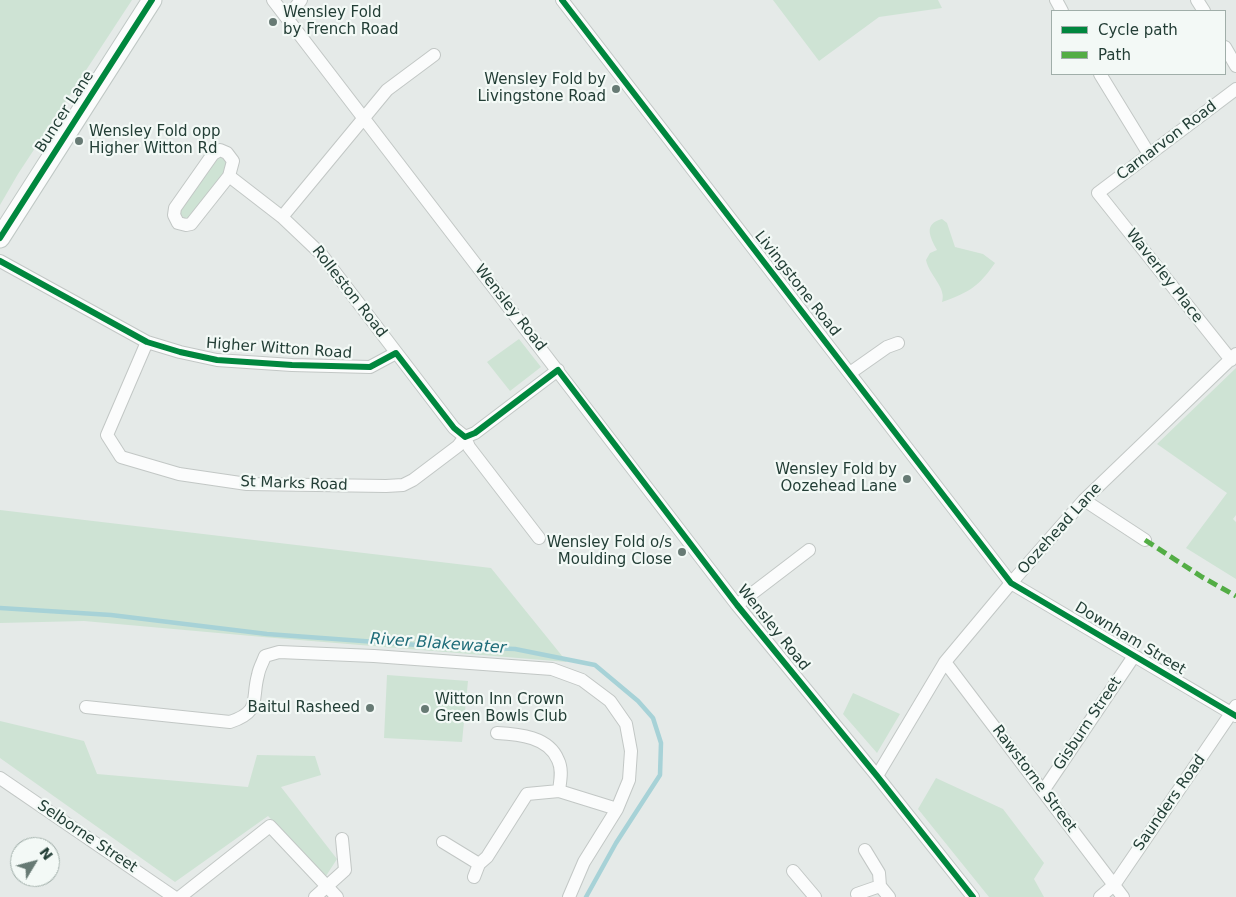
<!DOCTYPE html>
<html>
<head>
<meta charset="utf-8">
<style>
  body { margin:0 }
  #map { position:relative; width:1236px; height:897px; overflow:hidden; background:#e5eae8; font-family:"DejaVu Sans",sans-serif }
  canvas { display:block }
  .legend { position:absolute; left:1051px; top:10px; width:175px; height:65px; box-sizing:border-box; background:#f3f9f6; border:1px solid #a0aea9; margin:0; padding:6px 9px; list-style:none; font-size:15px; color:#233e36 }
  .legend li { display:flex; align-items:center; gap:10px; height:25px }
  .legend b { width:25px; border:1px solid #a0aea9 }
  .north { position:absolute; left:10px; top:837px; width:50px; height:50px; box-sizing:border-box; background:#f3f9f6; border:1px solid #a0aea9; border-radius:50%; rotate:53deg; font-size:14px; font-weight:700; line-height:20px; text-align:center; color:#233e36 }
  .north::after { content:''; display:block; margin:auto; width:18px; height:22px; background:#677a74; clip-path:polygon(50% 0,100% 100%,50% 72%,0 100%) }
</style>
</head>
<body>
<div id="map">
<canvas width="1236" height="897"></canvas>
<ul class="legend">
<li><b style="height:6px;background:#00873e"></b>Cycle path</li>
<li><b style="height:6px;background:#53ad45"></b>Path</li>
</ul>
<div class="north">N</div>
</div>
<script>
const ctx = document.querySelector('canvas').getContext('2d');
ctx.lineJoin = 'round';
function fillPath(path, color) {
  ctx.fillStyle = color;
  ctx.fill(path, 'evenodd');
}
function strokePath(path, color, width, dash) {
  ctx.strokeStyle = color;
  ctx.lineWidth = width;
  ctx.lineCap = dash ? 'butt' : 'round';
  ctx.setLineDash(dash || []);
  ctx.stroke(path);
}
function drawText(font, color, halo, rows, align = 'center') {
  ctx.font = font + ' "DejaVu Sans",sans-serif';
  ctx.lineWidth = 4.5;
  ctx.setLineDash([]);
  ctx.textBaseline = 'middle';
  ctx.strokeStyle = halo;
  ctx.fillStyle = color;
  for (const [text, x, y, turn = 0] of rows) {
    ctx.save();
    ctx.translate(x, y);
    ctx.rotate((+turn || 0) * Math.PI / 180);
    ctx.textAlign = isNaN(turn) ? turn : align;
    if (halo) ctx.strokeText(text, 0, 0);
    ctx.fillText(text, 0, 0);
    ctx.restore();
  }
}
const green = new Path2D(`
  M0,0h132l-114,174 -18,31z
  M773,0h165l4,8 -63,9 -60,44z
  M217,154h6l5,13 -35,49 -4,3 -6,-1 -3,-6z
  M942,219l5,4 8,24 28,7 12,9c-17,24 -25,29 -53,39 5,-14 -13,-27 -16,-42l4,-7 7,-3c-7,-13 -14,-26 5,-31z
  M519,339l22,28 -31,24 -23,-29z
  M1236,368v147l-3,4 3,3v57l-50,-31 41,-55 -70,-49z
  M0,510l491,58 76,94 -304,-25 -179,-16 -84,2z
  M387,675l81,6 -6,61 -78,-4z
  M853,693l47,21 -23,39 -34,-39z
  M0,721l84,20 13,33 151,13 9,-32 58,1 6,19 -40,12 56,72 -11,17 -58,-60 -93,66 -175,-124z
  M936,778l67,31 41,54 -10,16 10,18h-55l-71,-88z`);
const stream = new Path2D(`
  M0,608l111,7 156,19 164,12 84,3 80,16 43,36 15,17 8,25 -1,32 -44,68 -30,54`);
const minor = new Path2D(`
  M273,0l464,605 140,171 96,121
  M562,0l449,583 225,133
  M1056,0l6,11
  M1197,0l7,11
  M287,18l14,-18
  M1225,47l11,19
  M1100,74l49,80
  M220,150l7,3 6,8 -4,15 -38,48 -5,1 -8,-2 -4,-8 1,-7 38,-54z
  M229,176l53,41 39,37 133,174 11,9 4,10 70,91
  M282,217l105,-127 47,-35
  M0,261l147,81 33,10 37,8 75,5 78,2 26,-14
  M147,342l-40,93 14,22 58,17 68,10 139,2 17,-1 10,-5 45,-34 7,-9 10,-4 83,-63
  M1231,360l-133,-167 138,-104
  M850,373l37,-26 11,-4
  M1084,500l61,40
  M737,605l72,-55
  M945,662l178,235
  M86,707l144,15c32,-11 21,-22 28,-47 1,-7 5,-13 7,-19l14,-4 95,4 178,13 30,11 28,21 16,23 5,27 -2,29 -12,29 -33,53 -15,35
  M497,733c22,1 52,4 61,27 5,10 2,21 1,31
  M877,776l68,-114 66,-79 73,-83 152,-146
  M0,778l174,119
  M1043,791l91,-135
  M443,842l36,22 8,-7 40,-63 32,-3 58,18
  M865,850l14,23 1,13 9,11
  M793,871l22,26
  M474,877l5,-13
  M857,894l23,-8
  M180,897l90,-71 67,71
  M315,897l30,-27 -3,-31
  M1100,897l14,-12 122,-179`);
const secondary = new Path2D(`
  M0,238l152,-238`);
const quiet = new Path2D(`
  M1145,540l57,37 34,19`);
const cycleway = new Path2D(`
  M562,0l449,583 225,133
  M0,238l152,-238
  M0,261l147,81 33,10 37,8 75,5 78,2 26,-14 58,75 11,9 10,-4 83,-63 179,235 140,171 96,121`);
const markers = [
  [273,22,5,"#677a74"],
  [616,89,5,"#677a74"],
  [79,141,5,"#677a74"],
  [907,479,5,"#677a74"],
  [682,552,5,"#677a74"],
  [370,708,5,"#677a74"],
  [425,709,5,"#677a74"]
];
const poiNames = [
  ["Wensley Fold",283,13,"left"],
  ["by French Road",283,30,"left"],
  ["Wensley Fold by",606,80],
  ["Livingstone Road",606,97],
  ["Wensley Fold opp",89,132,"left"],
  ["Higher Witton Rd",89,149,"left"],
  ["Wensley Fold by",897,470],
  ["Oozehead Lane",897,487],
  ["Wensley Fold o/s",672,543],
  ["Moulding Close",672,560],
  ["Witton Inn Crown",435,700,"left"],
  ["Green Bowls Club",435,717,"left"],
  ["Baitul Rasheed",360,708]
];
const streetNames = [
  ["Buncer Lane",65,112,-57],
  ["Carnarvon Road",1167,141,-37],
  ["Waverley Place",1164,276,52],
  ["Livingstone Road",797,284,52],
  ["Rolleston Road",349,292,52],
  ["Wensley Road",510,308,52],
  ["Higher Witton Road",279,349,4],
  ["St Marks Road",294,484,2],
  ["Oozehead Lane",1060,529,-48],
  ["Wensley Road",773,628,51],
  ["Downham Street",1130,639,31],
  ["Gisburn Street",1088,724,-56],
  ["Rawstorne Street",1034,779,53],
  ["Saunders Road",1170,803,-55],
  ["Selborne Street",87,837,34]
];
const waterNames = [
  ["River Blakewater",438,644,4]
];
fillPath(green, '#cee3d4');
strokePath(stream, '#a7d2d7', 4.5);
strokePath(minor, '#c2c7c5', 14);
strokePath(secondary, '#c0c8c5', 21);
strokePath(minor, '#fbfcfc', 12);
strokePath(secondary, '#fbfcfc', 19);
strokePath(quiet, '#53ad45', 5, [10, 5]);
strokePath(cycleway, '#00873e', 6);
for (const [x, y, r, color] of markers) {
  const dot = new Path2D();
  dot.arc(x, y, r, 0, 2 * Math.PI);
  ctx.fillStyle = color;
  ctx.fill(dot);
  strokePath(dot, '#f3f9f6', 2);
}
drawText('15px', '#233e36', '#f3f9f6', poiNames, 'right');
drawText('15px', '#233e36', '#f3f9f6', streetNames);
drawText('italic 16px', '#1e6c79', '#f3f9f6', waterNames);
</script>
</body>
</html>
